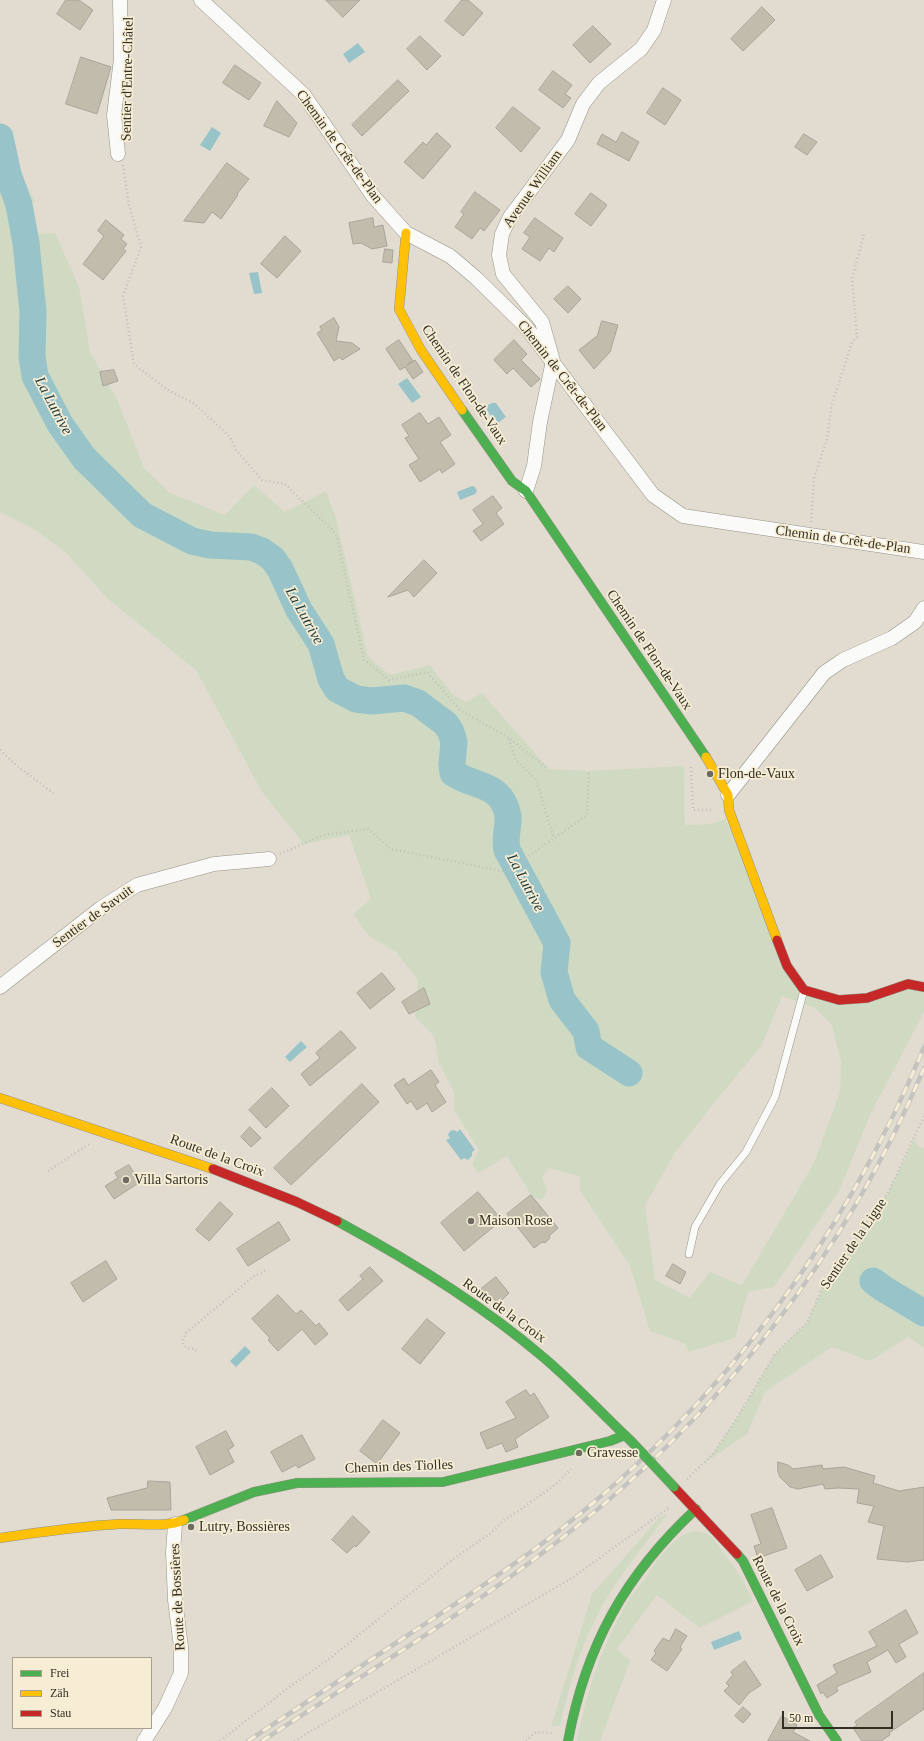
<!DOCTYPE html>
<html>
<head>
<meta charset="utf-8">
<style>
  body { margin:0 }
  #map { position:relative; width:924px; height:1741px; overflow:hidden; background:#e1dccf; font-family:Georgia,serif }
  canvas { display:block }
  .legend { position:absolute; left:12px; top:1657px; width:140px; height:72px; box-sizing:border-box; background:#f6edd4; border:1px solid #a7a18e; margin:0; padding:5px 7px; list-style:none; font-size:12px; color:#312e24 }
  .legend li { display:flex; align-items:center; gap:8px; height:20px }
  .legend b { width:20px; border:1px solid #a7a18e }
  .scale { position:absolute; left:782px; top:1711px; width:111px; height:18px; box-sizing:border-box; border:2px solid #312e24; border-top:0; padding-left:5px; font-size:12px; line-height:14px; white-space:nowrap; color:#312e24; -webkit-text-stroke:3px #f6edd4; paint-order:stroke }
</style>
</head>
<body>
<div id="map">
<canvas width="924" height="1741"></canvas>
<ul class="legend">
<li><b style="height:5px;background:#4caf50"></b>Frei</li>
<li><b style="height:5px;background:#ffc107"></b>Zäh</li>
<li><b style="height:5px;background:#c62828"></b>Stau</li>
</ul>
<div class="scale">50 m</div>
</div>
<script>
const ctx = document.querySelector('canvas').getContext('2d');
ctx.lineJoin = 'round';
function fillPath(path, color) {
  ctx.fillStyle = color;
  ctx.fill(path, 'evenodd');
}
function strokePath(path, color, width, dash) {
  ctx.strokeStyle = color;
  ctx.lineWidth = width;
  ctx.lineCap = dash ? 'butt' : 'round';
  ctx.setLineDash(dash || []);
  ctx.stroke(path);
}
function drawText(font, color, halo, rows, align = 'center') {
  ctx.font = font + ' Georgia,serif';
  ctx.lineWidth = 3.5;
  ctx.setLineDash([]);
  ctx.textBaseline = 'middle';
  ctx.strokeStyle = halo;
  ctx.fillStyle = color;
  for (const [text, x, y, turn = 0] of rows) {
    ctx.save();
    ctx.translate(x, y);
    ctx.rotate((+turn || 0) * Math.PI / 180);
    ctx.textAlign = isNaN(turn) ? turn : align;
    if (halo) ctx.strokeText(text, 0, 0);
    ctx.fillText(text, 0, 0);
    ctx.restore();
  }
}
const green = new Path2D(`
  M0,160l6,25 19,-3 10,19 -18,11 8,22 30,-1 24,54 11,65 27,47 27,69 26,25 55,22 29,-30 31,27 41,-21 10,27 32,139 22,18 40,-10 23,30 13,7 16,-9 67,76 40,2 95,-5 1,59 27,-1 13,-5 79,171 35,10 85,-13v25l-54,103 -31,76 -65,96 -26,5 -13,46 -46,14 -5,-9 -34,-12 -20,-65 -50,-76v-14l-32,-8 -6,10 5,12 -5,10 -10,-4 -25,-40 -29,17 -6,-9 7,-14 -25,-40v-18l-15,-29 -5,-27 -19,-19 3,-37 -22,-28 -27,-16 -16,-22 18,-15 -22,-64 -45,9 -42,-52 -66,-122 -88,-71 -42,-46 -32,-24 -34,-17zM782,996l33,12 17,17 9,37 -1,30 -26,71 -72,122 -32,-13 -20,26 -35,-18 -10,-75 30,-52 35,-45 52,-63z
  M914,1140l4,6 6,3v199l-16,-11 -38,24 -38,-14 -67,45 -18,42 -44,30 10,-10 24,-36 38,-64 32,-31 18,-41 64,-91z
  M668,1513c-23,31 -48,61 -67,95 -20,37 -32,77 -41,117l-9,2 41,-133 68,-77z
  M694,1531l14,3 5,4 28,39 12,24 -53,27 -43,-33 -40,54 13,12 -30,80h-23c9,-47 24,-93 48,-135 7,-12 17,-23 25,-35 11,-16 24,-35 44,-40z`);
const water = new Path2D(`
  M358,43l7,9 -16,11 -6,-9z
  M212,127l9,6 -11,18 -10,-6z
  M258,272l4,21 -8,1 -5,-21z
  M407,378l14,19 -9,6 -14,-19z
  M492,403h4l10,14 -10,7 -9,-14 1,-5z
  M472,486l3,1 2,4 -2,3 -15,6 -3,-8z
  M301,1041l6,6 -17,15 -5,-5z
  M460,1129l15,21 -3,2v4l-4,4 -4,-2 -3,2 -15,-20 4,-2 -2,-3 2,-4 4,-1 3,2z
  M245,1346l6,6 -15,15 -6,-6z
  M739,1631l3,8 -28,11 -3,-8z`);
const river = new Path2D(`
  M0,137l8,37 11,31 7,38 7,69 -1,44 3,20 25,48 24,34 58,57 50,26 18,4 41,2 11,4 11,8 7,10 19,41 22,34 10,35 6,10 19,10 16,2 32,-3 14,5 28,21 5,8 3,10 -2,22 1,9c22,15 49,9 55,43 1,11 -4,21 -1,34l50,93 -3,29 8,28 24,31 3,16 40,26
  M873,1281l11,8 40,24`);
const building = new Path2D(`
  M66,0h13l14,10 -13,20 -23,-16z
  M326,0h34l-17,17z
  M462,0h6l15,13 -20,23 -18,-15z
  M762,7l13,13 -32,31 -12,-12z
  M593,26l18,18 -21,19 -17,-18z
  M420,36l21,20 -14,14 -20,-21z
  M81,57l30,10 -14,47 -31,-10z
  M235,65l26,18 -12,17 -26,-17z
  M553,71l19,14 -7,9 6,4 -8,10 -24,-18z
  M398,80l11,11 -47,45 -10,-11z
  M663,88l18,12 -16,25 -18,-12z
  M277,101l20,22 -8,14 -25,-11z
  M513,107l27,21 -19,24 -25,-24z
  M622,132l17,10 -10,19 -32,-17 5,-10 14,8z
  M437,133l14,13 -28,33 -19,-17 19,-20 3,3z
  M804,134l13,8 -10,13 -12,-8z
  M227,163l22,16 -12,15 1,1 -17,24 -9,-7 -8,11 -20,-2z
  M475,192l25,18 -16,21 -4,-3 -8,11 -17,-12 9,-13 -3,-2z
  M591,193l16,12 -16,21 -16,-12z
  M373,218l1,9 9,-2 4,21 -15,3 -11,-6 -8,1 -4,-21z
  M535,218l28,20 -9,14 -5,-4 -9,13 -18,-12 8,-12 -6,-4z
  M106,220l18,15 -3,4 6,5 -4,5 3,2 -23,29 -20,-16 21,-28 -6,-5z
  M285,236l16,15 -24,27 -16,-14z
  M385,249l8,1 -1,13 -9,-1z
  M568,286l13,13 -13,14 -14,-14z
  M334,318l5,9 -3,14 16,2 8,6 -18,11 -2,-3 -6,4 -17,-28 5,-3 -2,-3z
  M602,321l16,4 -8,27 -16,17 -15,-19 18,-14z
  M399,340l14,21 -6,4 8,-5 8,12 -10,7 -8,-12 -5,3 -14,-21z
  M514,340l13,14 -6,6 19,19 -9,8 -18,-19 -6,6 -13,-14z
  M114,370l4,11 -15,5 -3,-14z
  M420,413l8,11 11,-7 12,18 -11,7 15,22 -13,9 -2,-4 -20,13 -11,-17 10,-6 -14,-21 4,-2 -7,-11z
  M493,496l9,12 -6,5 8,11 -23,17 -8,-10 10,-7 -10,-14z
  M424,560l13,13 -23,24 -6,-7 -20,7z
  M382,973l13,16 -25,20 -13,-16z
  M424,988l6,16 -21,10 -7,-12z
  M341,1031l15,17 -46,38 -9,-12 19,-16 -4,-5z
  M431,1070l8,12 -4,3 11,17 -14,10 -5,-9 -10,7 -6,-9 -4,3 -13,-19 10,-7 4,7z
  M362,1084l17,18 -88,83 -17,-17z
  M272,1088l17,18 -23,22 -17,-18z
  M250,1127l11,11 -10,9 -10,-10z
  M129,1165l11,17 -26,17 -9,-13 13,-8 -3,-5z
  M478,1192l24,28 -38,31 -23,-28z
  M531,1195l27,33 -9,8 1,2 -5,5 -3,-1 -8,6 -27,-34z
  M220,1202l13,12 -24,27 -13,-11z
  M279,1222l11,18 -42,26 -11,-17z
  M106,1261l11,18 -34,23 -12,-19z
  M673,1264l13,8 -6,12 -14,-8z
  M370,1267l13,14 -35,30 -9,-11 24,-21 -3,-3z
  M496,1277l13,16 -10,10 -18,-14z
  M278,1295l18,19 5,-4 15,16 3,-3 9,11 -13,11 -13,-16 -24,22 -10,-11 2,-2 -18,-19z
  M427,1319l18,14 -25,31 -18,-15z
  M526,1390l4,6 4,-3 15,24 -34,22 3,8 -12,5 -4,-9 -15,6 -7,-16 36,-15 -10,-16z
  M383,1420l17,13 -23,31 -17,-13z
  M226,1431l8,15 -6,4 6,12 -24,13 -14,-28z
  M302,1435l13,24 -17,9 -2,-3 -14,7 -11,-20z
  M778,1462l10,3 5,4 29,-4 1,4 21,-2 31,9 -2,7 26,8 25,-4v73l-17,2 -30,-3 7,-33 -16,-4 6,-16 -17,-3 2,-14 -21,-1 -13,1 -2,-5 -25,5 -8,-2 -10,-10 -2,-5z
  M148,1481l22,1 1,28h-60l-4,-12 40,-10z
  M772,1508l15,40 -29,10 -4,-12 7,-2 -10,-29z
  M353,1516l17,16 -14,15 -1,-2 -8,8 -15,-13z
  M821,1555l12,22 -26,14 -12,-21z
  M906,1610l12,23 -19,11 7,13 -10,6 -8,-13 -21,12 4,10 -35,15 2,4 -11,7 -4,-6 -2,2 -4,-9 20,-12 -4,-8 44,-19 -8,-14z
  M676,1629l11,7 -7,11 2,2 -15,22 -16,-11 5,-7 -2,-2 9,-13 6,3z
  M745,1661l16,24 -12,8 -10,12 -15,-14 5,-5 -3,-3 7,-8 -2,-3z
  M924,1673v36l-35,24 1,2 -9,6h-19l-9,-13 4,-3 -2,-3z
  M743,1707l8,7 -8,9 -8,-7z
  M782,1716l15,9 -4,7 17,9h-42z`);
const path = new Path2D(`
  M123,165l6,40 12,42 -18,49 11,68 34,26 27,14 35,33 6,13 26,30 23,4 51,50 28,126 25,20 38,-8 33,38 49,28 39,31
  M811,522l3,-44 13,-39 5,-35 20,-62 5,-5 -5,-58 12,-45
  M509,739l7,21 20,20 18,59
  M0,750l16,15 38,29
  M691,767l2,43h19
  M280,854l43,-19 45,-6 23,20 115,23 81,-57 2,-44
  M48,1171l41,-27
  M196,1351l-1,-2 -8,-1 -4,-3v-6l3,-6 67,-56 15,-8
  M687,1479l26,-25 24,-36 38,-64 32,-31 18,-41 64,-91 35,-75
  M220,1741l68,-53 41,-29 123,-99 40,-28 12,-12 13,-8 38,-27 16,-16
  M294,1741l278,-163 98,-71
  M526,1741l10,-9 17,1`);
const lane = new Path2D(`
  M689,1254l6,-27 25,-43 26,-32 29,-55 29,-107`);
const street = new Path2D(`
  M201,0l103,95 69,101 33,37 44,23 26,22 50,49 127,168 30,21 241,36
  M118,154l-4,-39 7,-56 -1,-59
  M526,491l8,-25 6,-44 13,-61 -11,-39 -39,-48 -4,-19 3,-21 8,-17 58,-77 15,-36 16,-21 42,-34 13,-19 10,-30
  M728,795l96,-122 19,-13 49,-22 23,-16 9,-14
  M0,987l101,-79 36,-23 77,-21 55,-5
  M144,1741l21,-33 16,-35v-26l-6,-47 -2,-48 2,-28`);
const fast = new Path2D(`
  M462,410l50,71 14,10 180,266
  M337,1221c72,39 144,83 206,136 31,26 58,56 88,84
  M184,1520l70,-28 43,-9 146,-1 167,-41 15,-6
  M737,1554l6,7 76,154 18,26
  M568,1741c18,-96 57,-166 128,-232`);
const slow = new Path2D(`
  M406,233l-7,76 22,41 41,60
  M706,757l22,38 1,15 48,130
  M0,1098l213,71
  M0,1538c40,-6 80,-12 120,-14 20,-1 44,4 64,-4`);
const jam = new Path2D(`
  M777,940l10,26 17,24 35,10 28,-2 41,-14 16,3
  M213,1169l84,33 40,19
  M674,1487l63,67`);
const rail = new Path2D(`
  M248,1741c52,-35 105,-69 157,-104 51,-33 103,-67 151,-104 164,-127 289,-295 368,-486
  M262,1741c101,-66 205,-129 300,-203 158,-122 285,-286 362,-470`);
const fastBridge = new Path2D(`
  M631,1441l43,46`);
const markers = [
  [710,774,4,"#6f6b60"],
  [126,1180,4,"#6f6b60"],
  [471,1221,4,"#6f6b60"],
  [579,1453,4,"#6f6b60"],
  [191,1527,4,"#6f6b60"]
];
const streetNames = [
  ["Sentier d'Entre-Châtel",128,79,-89],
  ["Chemin de Crêt-de-Plan",339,147,54],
  ["Avenue William",533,189,-55],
  ["Chemin de Crêt-de-Plan",562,376,52],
  ["Chemin de Flon-de-Vaux",464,385,56],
  ["Chemin de Crêt-de-Plan",843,540,8],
  ["Chemin de Flon-de-Vaux",649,650,56],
  ["Sentier de Savuit",93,917,-36],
  ["Route de la Croix",217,1156,20],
  ["Sentier de la Ligne",854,1244,-56],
  ["Route de la Croix",504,1311,36],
  ["Chemin des Tiolles",399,1467,-2],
  ["Route de Bossières",178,1597,-93],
  ["Route de la Croix",778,1601,63]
];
const poiNames = [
  ["Flon-de-Vaux",718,774],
  ["Villa Sartoris",134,1180],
  ["Maison Rose",479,1221],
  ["Gravesse",587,1453],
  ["Lutry, Bossières",199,1527]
];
const waterNames = [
  ["La Lutrive",53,406,62],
  ["La Lutrive",304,616,61],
  ["La Lutrive",525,883,62]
];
fillPath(green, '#d0dac2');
fillPath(water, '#98c4c9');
strokePath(river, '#98c4c9', 27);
fillPath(building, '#c1bcac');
strokePath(building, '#a8a49a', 1);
strokePath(lane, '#959186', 8);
strokePath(street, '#959186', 15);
strokePath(fast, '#959186', 10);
strokePath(slow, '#959186', 10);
strokePath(jam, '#959186', 10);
strokePath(path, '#c1bfba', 2.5, [1, 3]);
strokePath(lane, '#fafaf8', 7);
strokePath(street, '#fafaf8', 14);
strokePath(fast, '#4caf50', 9);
strokePath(slow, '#ffc107', 9);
strokePath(jam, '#c62828', 9);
strokePath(rail, '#c5c3c0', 4.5);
strokePath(rail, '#f6edd4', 3, [9]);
strokePath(fastBridge, '#959186', 10, []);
strokePath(fastBridge, '#4caf50', 9);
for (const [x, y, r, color] of markers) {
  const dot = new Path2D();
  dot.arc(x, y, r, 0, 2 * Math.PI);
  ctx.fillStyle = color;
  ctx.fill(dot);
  strokePath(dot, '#f6edd4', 1.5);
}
drawText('14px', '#312e24', '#f6edd4', streetNames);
drawText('14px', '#312e24', '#f6edd4', poiNames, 'left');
drawText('italic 15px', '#19393f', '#f6edd4', waterNames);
</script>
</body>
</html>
